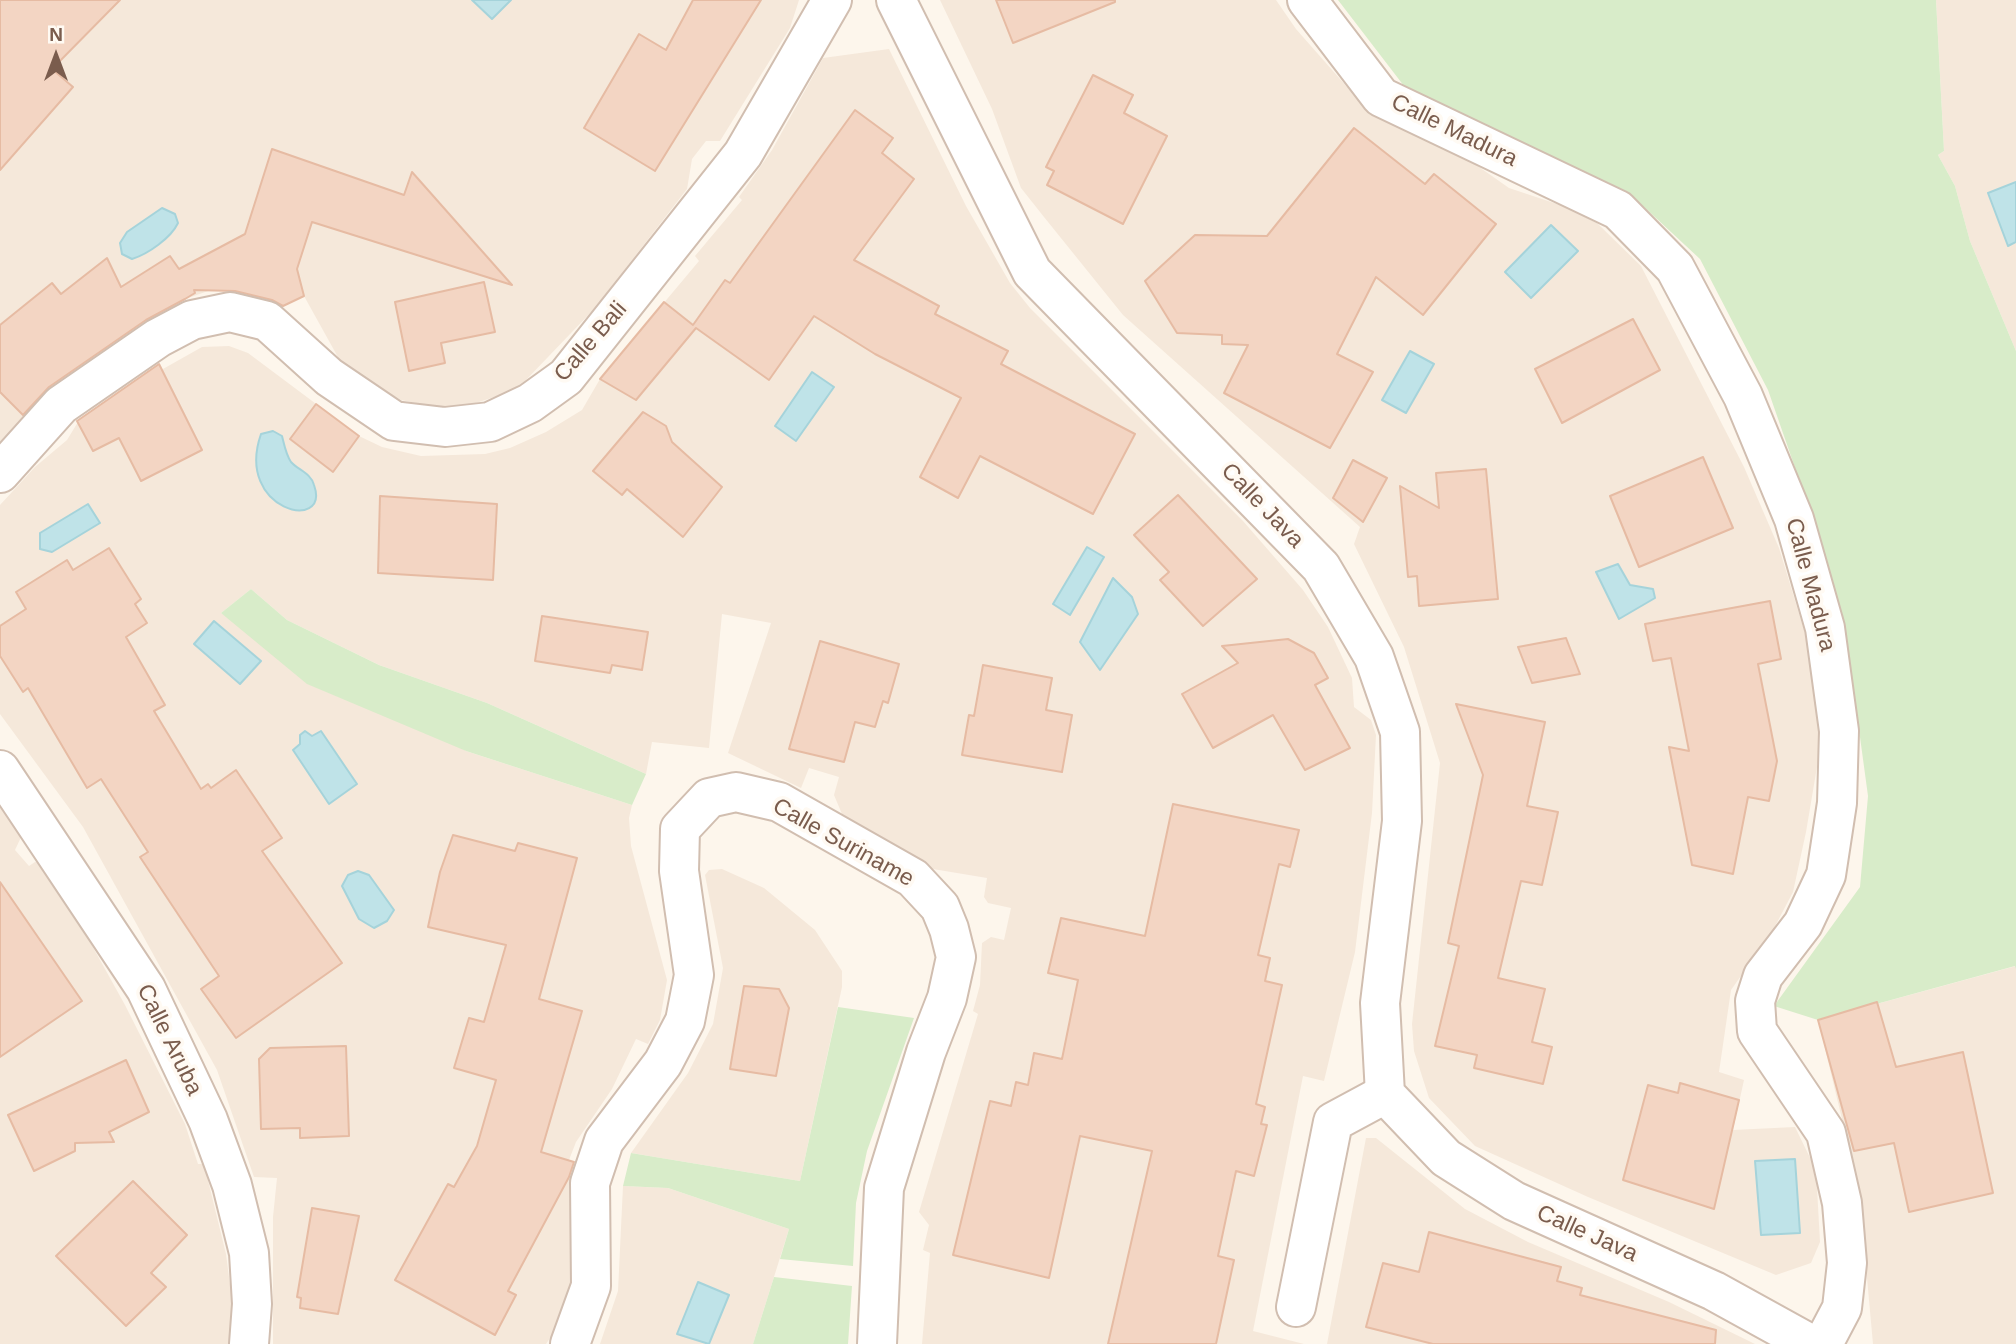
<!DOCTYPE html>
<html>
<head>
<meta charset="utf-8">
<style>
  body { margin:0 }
  #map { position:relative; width:2016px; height:1344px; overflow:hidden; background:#fdf6ec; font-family:Arial,sans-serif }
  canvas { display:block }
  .north { position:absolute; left:21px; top:21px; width:70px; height:70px; -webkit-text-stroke:5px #fffaf3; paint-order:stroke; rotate:0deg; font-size:19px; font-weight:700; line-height:28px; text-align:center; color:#7a5c4d }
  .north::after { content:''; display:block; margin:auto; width:24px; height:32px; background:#7a5c4d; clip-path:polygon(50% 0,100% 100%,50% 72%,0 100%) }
</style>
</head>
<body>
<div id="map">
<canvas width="2016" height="1344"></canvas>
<div class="north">N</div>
</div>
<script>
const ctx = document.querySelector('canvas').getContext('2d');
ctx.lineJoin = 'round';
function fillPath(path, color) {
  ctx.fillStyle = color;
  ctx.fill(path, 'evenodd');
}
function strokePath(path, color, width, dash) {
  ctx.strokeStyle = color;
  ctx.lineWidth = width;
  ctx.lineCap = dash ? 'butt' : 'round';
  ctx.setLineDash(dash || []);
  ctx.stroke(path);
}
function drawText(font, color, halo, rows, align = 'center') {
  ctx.font = font + ' Arial,sans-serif';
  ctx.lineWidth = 7;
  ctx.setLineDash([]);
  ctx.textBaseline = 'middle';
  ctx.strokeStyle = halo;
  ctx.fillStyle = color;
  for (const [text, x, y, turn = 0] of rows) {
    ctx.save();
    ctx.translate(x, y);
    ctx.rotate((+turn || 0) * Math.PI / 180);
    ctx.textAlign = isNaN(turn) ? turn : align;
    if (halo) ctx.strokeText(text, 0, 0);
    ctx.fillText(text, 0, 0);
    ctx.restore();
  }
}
const residential = new Path2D(`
  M0,0h799l-9,28 -70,113h-14l-14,18 -5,30 -92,119 -70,73 -19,12 -42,14 -23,1 -40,-8 -57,-32 -40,-72 -29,13 -39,-17 -25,-2 -23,8 -136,91 -52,56z
  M940,0h336l20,29 66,75 19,15 91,43 37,26 54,18 34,17 44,43 103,201 35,81 26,85 13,81v47l-12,71 -13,60 -21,40 -41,58 -12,82 25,8 -11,50 62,-3 21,43 4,72 -9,21 -35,12 -188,-78 -113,-51 -46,-48 -15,-47 -2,-27 28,-261 -36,-116 -50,-103 6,-17 -237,-212 -79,-98 -23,-29 -29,-79z
  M1936,0h80v351l-46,-110 -15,-55 -17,-31 6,-4z
  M889,49l77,157 44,77 20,25 213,213 60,69 25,37 24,51 2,29 17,13 5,15 -4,78 -17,139 -31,129 -21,-5 -50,255 51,13h-382l8,-91 -7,-3 6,-25 -10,-13 59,-198 -5,-3 7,-26 2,-42 9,-6 13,3 7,-32 -23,-5 -4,-6 3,-19 -60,-10 -85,-54 -8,-19 5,-18 -30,-9 -8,20 -73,-35 43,-130 -49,-9 -13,134 -57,-6 -6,32 -159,-71 -108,-38 -92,-45 -36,-31 -30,24 245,138 166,54 -3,13 2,28 36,134 -7,40 -12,24 -12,-5 -24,50 -36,53 -7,18 6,113 -13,47 -16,24h-273v-127l4,-39 -23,-1 -37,-107 -134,-243 -83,-113v-209l35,-38 32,-27 11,-18 22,-14 -1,-3 103,-58 27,-1 19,7 111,83 23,11 39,9 64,-2 25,-6 36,-16 36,-22 18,-31 99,-118 -4,-5 47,-56 -3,-3 33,-47 51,-92z
  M0,804l23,29 -8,17 14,16 6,-4 7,1 13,16 70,126 60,119 13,40h6l22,90 6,46 -2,44h-230z
  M722,869l42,19 51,42 27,41v16l-42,194 -169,-28 57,-80 25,-49 10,-56 -18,-93 4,-5z
  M2016,966v378h-143l-10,-110 -13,-82 -32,-132z
  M1366,1138h10l89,71 63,33 141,60 86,42h-428z
  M623,1186l45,2 121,41 -36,115h-153l18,-53z`);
const green = new Path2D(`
  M1338,0h598l8,151 -6,4 17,31 15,55 46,110v618l-1,-3 -197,54 -44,-14 86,-119 8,-91 -14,-103 -38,-165 -48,-138 -68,-131 -72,-67 -224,-106z
  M251,589l36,31 92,45 108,38 159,71 -14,31 -166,-54 -159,-67 -86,-71z
  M838,1007l76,11 -47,133 -11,52 -3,63 -73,-7 9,-30 -121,-41 -45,-2 8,-33 169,28z
  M774,1277l78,9 -4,58h-95z`);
const water = new Path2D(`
  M472,0h39l-19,19z
  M2016,182v60l-8,4 -20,-53z
  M162,208l13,6 3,9c-7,15 -30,31 -46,36l-10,-5 -2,-11 7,-11z
  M1551,225l27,26 -47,47 -26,-26z
  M1410,351l24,13 -28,49 -24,-13z
  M812,372l22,15 -38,54 -21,-15z
  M273,431l9,5c2,8 4,19 9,26 7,8 20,11 23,23 17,48 -80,26 -53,-51z
  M88,504l12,19 -48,29 -12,-3v-16z
  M1087,547l17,10 -34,58 -17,-11z
  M1618,564l12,21 23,4 2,9 -36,21 -23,-47z
  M1113,578l19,19 6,17 -38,56 -20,-28z
  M214,621l47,40 -21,23 -46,-40z
  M305,731l7,5 9,-5 36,53 -28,20 -36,-54 7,-6v-9z
  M358,871l11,4 25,35 -7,11 -13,7 -15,-9 -17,-33 6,-11z
  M1795,1159l5,74 -39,2 -6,-74z
  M698,1282l31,13 -20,49 -32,-10z`);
const building = new Path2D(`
  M0,0h120l-68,69 21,18 -73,83z
  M693,0h68l-106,171 -71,-43 55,-94 27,16z
  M996,0h119v2l-102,41z
  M1093,75l40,20 -9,18 43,23 -44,88 -76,-39 7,-14 -8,-4z
  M855,110l38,28 -11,15 32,26 -60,81 85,46 -4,8 73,37 -7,13 134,70 -42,80 -113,-58 -22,42 -38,-21 41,-79 -86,-44 -61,-38 -45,64 -73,-52 -60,72 -36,-21 64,-77 29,23 32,-45 5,3z
  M1354,128l71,56 9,-10 62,50 -73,91 -47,-38 -39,77 36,18 -43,76 -106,-55 24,-48 -26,-1v-9l-45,-2 -32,-52 50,-46 72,1z
  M272,149l132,46 8,-23 100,113 -200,-63 -15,47 7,27 -21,10 -11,-6 -37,-9 -41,-1 1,3 -10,6 -39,21 -97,67 -26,28 -23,-23v-67l52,-42 9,11 46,-36 14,29 49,-31 9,13 66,-35z
  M484,282l11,50 -54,11 4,20 -36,8 -14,-69z
  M1633,319l27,51 -98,53 -27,-54z
  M159,364l43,86 -61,31 -22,-43 -26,13 -16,-30z
  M316,404l43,32 -26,36 -43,-33z
  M643,412l23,14 6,16 50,45 -39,50 -56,-48 -5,6 -29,-24z
  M1703,457l30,71 -94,39 -29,-71z
  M1353,460l34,18 -24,44 -30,-24z
  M1486,469l12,130 -79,7 -2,-30 -9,1 -8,-91 39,22 -3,-35z
  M1178,495l79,84 -54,47 -43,-46 9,-8 -35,-37z
  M380,496l117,8 -4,76 -115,-7z
  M109,548l32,51 -6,5 12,19 -21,14 39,68 -11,6 47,78 7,-5 3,4 25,-18 46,68 -20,13 80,112 -106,75 -35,-49 18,-13 -79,-119 8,-5 -47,-73 -14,9 -59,-100 -5,4 -23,-36v-30l26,-17 -10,-17 51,-32 6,10z
  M1770,601l11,58 -23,5 19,97 -8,40 -21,-4 -15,77 -41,-9 -23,-118 20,4 -18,-93 -18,3 -8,-37z
  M542,616l106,16 -6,38 -30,-5 -2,8 -75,-12z
  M1566,638l14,36 -48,9 -14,-36z
  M1288,639l26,14 14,25 -13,7 35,63 -45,22 -32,-55 -60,33 -31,-54 56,-31 -16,-17z
  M820,641l79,23 -11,39 -5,-2 -8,26 -20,-5 -11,40 -55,-13z
  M983,665l69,13 -6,32 26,5 -10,57 -100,-17 7,-40 5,1z
  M1456,704l89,18 -18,84 31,6 -16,73 -21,-4 -23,97 47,11 -13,53 20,5 -9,37 -69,-16 3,-13 -42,-9 24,-100 -11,-3 35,-168z
  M1173,804l126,26 -9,37 -11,-3 -21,91 12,3 -5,23 17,4 -26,119 9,3 -4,17 6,1 -13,51 -18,-5 -18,85 16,4 -18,84h-108l44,-193 -72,-15 -31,142 -96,-23 37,-154 21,5 5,-24 12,3 6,-32 28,6 16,-79 -30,-7 13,-55 84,18z
  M453,835l62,16 3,-8 59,15 -38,141 43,12 -41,141 33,10 -5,15 -61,114 8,4 -21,40 -100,-55 53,-96 6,3 23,-41 19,-66 -42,-12 15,-50 15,4 22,-77 -78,-18 12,-55z
  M0,882l82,119 -82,56z
  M744,986l35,3 10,19 -13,68 -46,-7z
  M1877,1002l19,65 67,-15 30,141 -84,19 -15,-69 -40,8 -36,-131z
  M346,1046l3,90 -49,2v-10l-39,1 -2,-70 11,-11z
  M126,1060l23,52 -40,20 5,10 -39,1v8l-41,20 -26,-56z
  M1680,1083l59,17 -25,109 -91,-29 25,-95 30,8z
  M133,1181l54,54 -36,38 15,14 -40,39 -70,-70z
  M312,1208l47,8 -21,98 -38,-6 1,-10 -4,-1z
  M1429,1232l132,35 -4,14 25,7 -2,7 136,35 -1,14h-282l-67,-17 17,-64 36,9z`);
const minor = new Path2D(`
  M1307,0l74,97 237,113 57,58 68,128 51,123 31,109 14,103 -2,72 -11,72 -23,49 -40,52 -8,25 2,30 69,102 16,70 5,60 -5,45 -19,36
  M0,473l61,-68 97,-67 34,-18 38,-8 37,9 62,56 65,44 51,6 45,-5 40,-19 36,-26 177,-223 89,-154
  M0,770l146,219 62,131 24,65 17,68 3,51 -3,40
  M1296,1307l37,-185 52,-28
  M570,1344l21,-58 -1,-103 14,-42 59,-78 22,-42 9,-46 -15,-104 1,-42 29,-31 27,-6 43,10 134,76 27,29 9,22 7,28 -9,41 -21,54 -42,136 -7,156`);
const tertiary = new Path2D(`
  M896,0l136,272 289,295 53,90 26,75 2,89 -22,182 5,91 61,64 68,43 200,90 96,53`);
const streetNames = [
  ["Calle Madura",1454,131,26],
  ["Calle Bali",591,342,-49],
  ["Calle Java",1262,506,46],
  ["Calle Madura",1810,585,75],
  ["Calle Suriname",843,843,29],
  ["Calle Aruba",169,1040,64],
  ["Calle Java",1587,1234,24]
];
fillPath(residential, '#f5e8da');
fillPath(green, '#d8ecc9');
fillPath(water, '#bfe3e8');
strokePath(water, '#a5d3da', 2);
fillPath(building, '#f3d5c3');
strokePath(building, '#e6bba3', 2);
strokePath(minor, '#d1beb0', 42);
strokePath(tertiary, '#d1beb0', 42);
strokePath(minor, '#fff', 38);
strokePath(tertiary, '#fff', 38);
drawText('23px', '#7a5c4d', '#fffaf3', streetNames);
</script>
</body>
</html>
